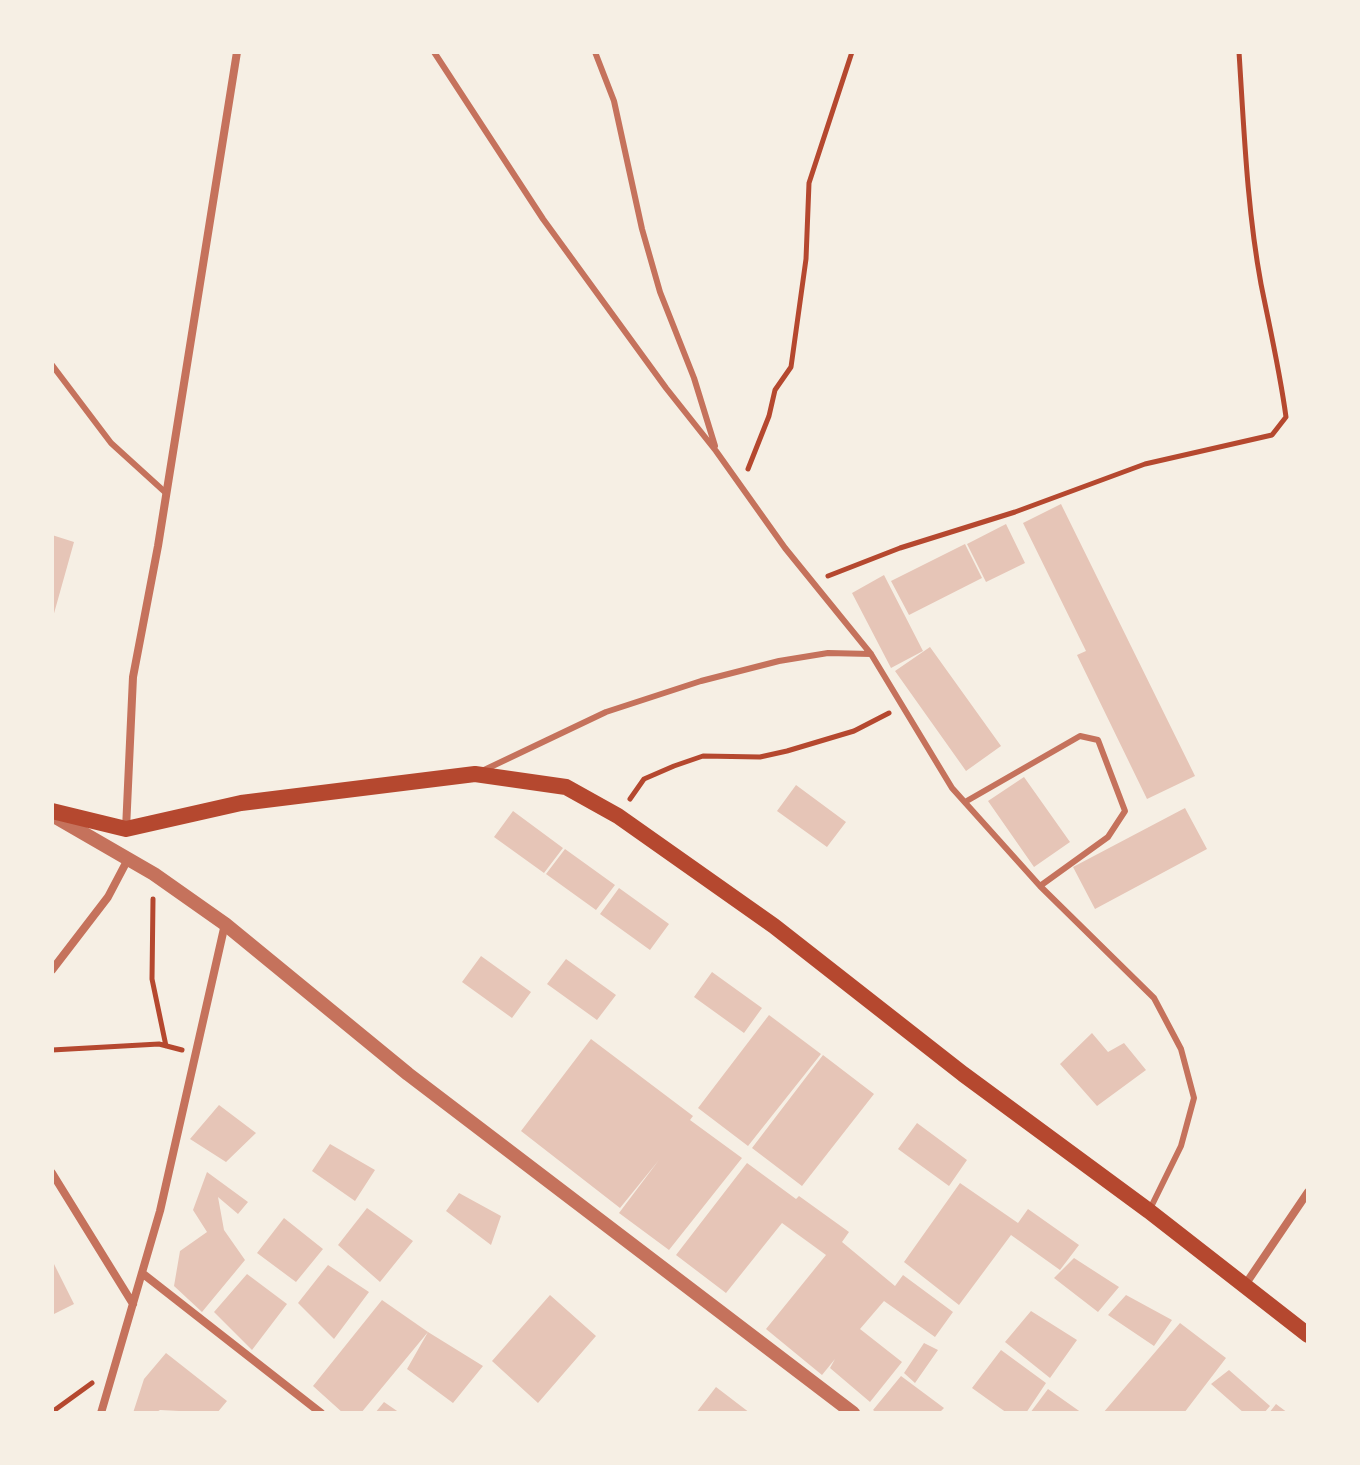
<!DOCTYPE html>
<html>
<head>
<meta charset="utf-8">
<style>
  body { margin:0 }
  #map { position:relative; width:1360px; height:1465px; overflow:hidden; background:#f6efe4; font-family:"Roboto Condensed",sans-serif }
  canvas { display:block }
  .frame { position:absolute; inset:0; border:54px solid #f6efe4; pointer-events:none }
</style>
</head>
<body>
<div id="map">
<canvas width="1360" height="1465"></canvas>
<div class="frame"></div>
</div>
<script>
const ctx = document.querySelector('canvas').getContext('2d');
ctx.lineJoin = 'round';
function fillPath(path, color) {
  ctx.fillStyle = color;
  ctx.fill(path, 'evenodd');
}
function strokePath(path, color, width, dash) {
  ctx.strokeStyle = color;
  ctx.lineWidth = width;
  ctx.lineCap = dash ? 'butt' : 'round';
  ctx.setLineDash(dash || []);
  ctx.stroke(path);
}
const building = new Path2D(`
  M1061,504l134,272 -48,23 -70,-144 9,-4 -63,-128z
  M1006,524l19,39 -39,19 -19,-38z
  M52,535l22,7 -21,75h-1z
  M965,544l17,34 -73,37 -18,-34z
  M884,575l39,76 -32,17 -39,-75z
  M930,647l71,99 -35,25 -71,-100z
  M1024,777l46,65 -36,25 -46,-66z
  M796,785l50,37 -19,25 -50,-36z
  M1185,808l22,41 -112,60 -22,-42z
  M513,811l50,37 -19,25 -50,-36z
  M565,849l50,36 -19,25 -50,-36z
  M619,888l50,36 -19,26 -50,-36z
  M481,956l50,36 -19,26 -50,-36z
  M566,959l50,36 -19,25 -50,-36z
  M712,972l50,36 -18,25 -50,-36z
  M769,1015l52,39 -73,92 -50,-38z
  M1092,1033l16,19 16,-9 22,27 -49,36 -37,-42z
  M591,1039l102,77 -3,4 52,38 -73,92 -50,-37 40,-53 -39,48 -99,-77z
  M823,1055l51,39 -72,92 -50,-38z
  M219,1105l37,28 -30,29 -36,-23z
  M917,1123l50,37 -18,26 -51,-37z
  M330,1144l45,26 -20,31 -43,-30z
  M747,1163l49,36 3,-3 50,36 -7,10 53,44 8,-11 50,37 -18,25 -51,-36 -24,28 42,33 -32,40 -40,-34 5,-9 -13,16 -56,-46 60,-74 -44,-32 -56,70 -50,-38z
  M207,1172l41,30 -10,12 -20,-17 6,33 21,30 -43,52 -28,-26 6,-35 27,-19 -14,-22z
  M960,1183l58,40 10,-14 51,36 -19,25 -49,-35 -52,70 -55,-43z
  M459,1193l42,23 -10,29 -45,-34z
  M367,1208l46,33 -33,41 -42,-37z
  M284,1218l39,31 -27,33 -39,-29z
  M1074,1258l45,29 -21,25 -44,-34z
  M52,1260l22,44 -22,11z
  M328,1265l41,27 -35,47 -36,-36z
  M247,1274l40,30 -35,46 -38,-38z
  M550,1295l46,41 -58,67 -46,-42z
  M1126,1295l46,25 -18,26 -46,-31z
  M382,1300l46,32 -67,81h-18l-30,-27z
  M1031,1311l46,29 -27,38 -45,-36z
  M1180,1323l46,35 -42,55h-81z
  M428,1332l55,34 -30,37 -46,-34z
  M924,1343l14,7 -23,33 -11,-10z
  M1001,1350l45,33 -20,30h-19l-35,-25z
  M166,1353l61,48 -10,12 -57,-3 -5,3h-22l11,-34z
  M1229,1370l41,36 -6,7h-20l-33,-29z
  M901,1376l43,32 -5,5h-62l-4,-3z
  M716,1387l34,26h-54z
  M1048,1389l34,24h-52z
  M384,1402l16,11h-25z
  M1276,1404l12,9h-19z`);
const path = new Path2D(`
  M748,469l21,-53 6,-26 16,-23 15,-108 3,-76 43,-131
  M828,576l72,-28 115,-36 130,-48 127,-29 14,-18c-6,-45 -16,-88 -25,-133 -14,-76 -17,-155 -22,-232
  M630,799l14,-20 30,-13 29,-10 57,1 27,-6 67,-20 35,-18
  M153,899l-1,80 14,67
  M52,1050l107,-6 23,6
  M52,1412l40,-29`);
const service = new Path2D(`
  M434,52l109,167 123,169 50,63 69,97 86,106 81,134 88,98 114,112 27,51 13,49 -13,48 -31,63
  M595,52l19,49 28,128 18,63 34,86 21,68
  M52,365l59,78 55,50
  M482,771l124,-59 95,-31 78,-20 49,-8 43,1
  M965,802l115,-66 18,4 27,71 -17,26 -68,49`);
const minor = new Path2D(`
  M126,829l7,-152 25,-131 79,-494
  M52,970l56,-73 20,-38
  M52,1173l81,131
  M142,1273l179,140
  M1245,1285l63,-93
  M101,1413l59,-202 65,-287`);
const tertiary = new Path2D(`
  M52,815l102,59 71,50 183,150 445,339`);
const secondary = new Path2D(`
  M52,811l74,18 115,-26 234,-29 91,13 52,29 156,110 189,148 186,137 159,124`);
fillPath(building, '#e6c5b7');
strokePath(path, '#b5482f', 5);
strokePath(service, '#c5725c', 6);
strokePath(minor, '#c5725c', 8);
strokePath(tertiary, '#c5725c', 14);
strokePath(secondary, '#b5482f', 16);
</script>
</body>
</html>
